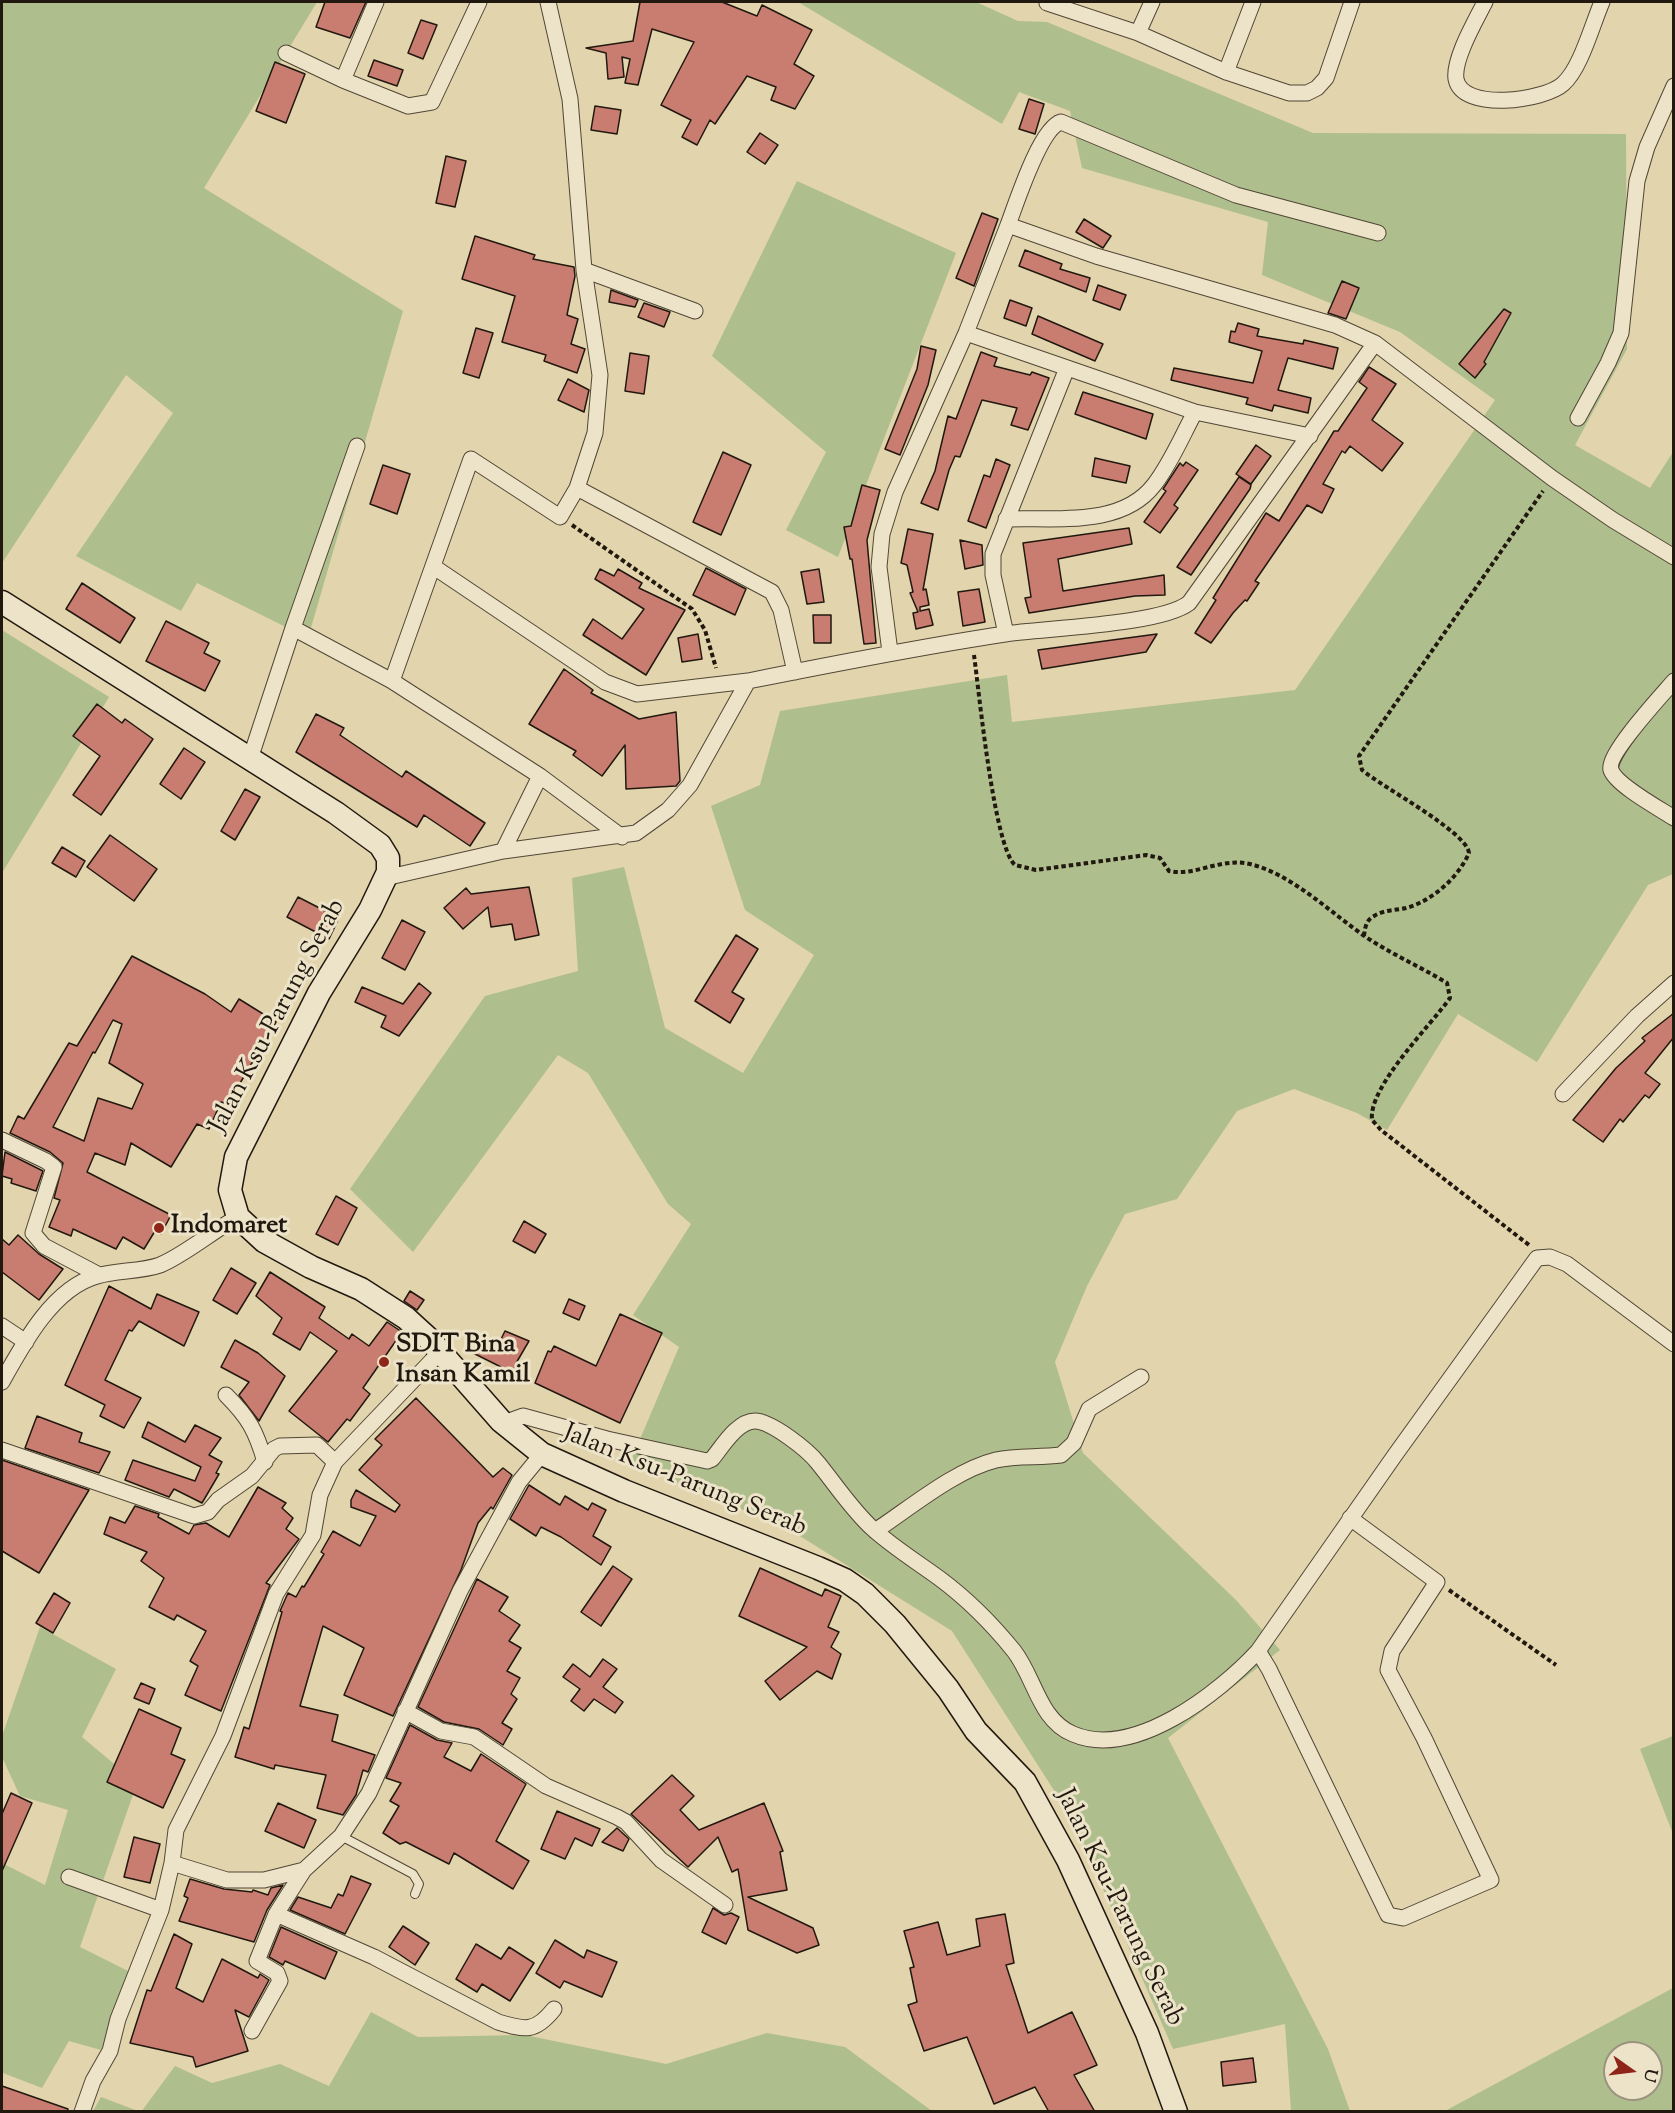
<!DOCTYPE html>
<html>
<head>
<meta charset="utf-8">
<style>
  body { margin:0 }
  #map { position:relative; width:1675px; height:2113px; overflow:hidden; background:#e2d4ac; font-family:"Sorts Mill Goudy",serif }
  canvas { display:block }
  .frame { position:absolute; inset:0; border:3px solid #21180f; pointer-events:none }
  .north { position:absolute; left:1603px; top:2041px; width:60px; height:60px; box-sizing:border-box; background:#ece3c9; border:2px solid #9b927f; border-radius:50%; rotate:104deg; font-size:16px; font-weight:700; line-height:24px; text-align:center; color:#21180f }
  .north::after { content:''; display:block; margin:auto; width:21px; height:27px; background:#8f2418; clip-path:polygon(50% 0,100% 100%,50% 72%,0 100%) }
</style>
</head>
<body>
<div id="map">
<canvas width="1675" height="2113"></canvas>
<div class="frame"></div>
<div class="north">U</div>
</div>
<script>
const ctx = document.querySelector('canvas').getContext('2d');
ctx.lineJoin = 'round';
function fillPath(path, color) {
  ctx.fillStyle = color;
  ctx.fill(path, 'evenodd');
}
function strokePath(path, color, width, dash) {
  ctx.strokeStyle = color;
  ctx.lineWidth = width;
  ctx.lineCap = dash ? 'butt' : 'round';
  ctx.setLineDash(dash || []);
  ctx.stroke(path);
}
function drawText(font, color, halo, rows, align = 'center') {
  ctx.font = font + ' "Sorts Mill Goudy",serif';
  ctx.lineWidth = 6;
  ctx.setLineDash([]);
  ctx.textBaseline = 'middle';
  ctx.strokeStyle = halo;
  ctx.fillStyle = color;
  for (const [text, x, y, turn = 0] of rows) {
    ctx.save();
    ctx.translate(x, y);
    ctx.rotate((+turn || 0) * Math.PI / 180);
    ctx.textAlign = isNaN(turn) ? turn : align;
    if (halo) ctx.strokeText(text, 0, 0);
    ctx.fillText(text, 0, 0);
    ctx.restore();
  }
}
const green = new Path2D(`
  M2,2h315l-113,186 199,123 -95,327 -111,-55 -16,28 -105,-55 97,-143 -47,-38 -124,188z
  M798,2h178l42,19 29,1 266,111 313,1 1,215 -52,96 75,43 23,-36v422l-25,11 -111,177 -79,-48 -71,116 -30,-17 -63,-24 -57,22 -60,88 -52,15 -38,72 -32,76 28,91 153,147 44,50 -112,88 160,311 22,62h-59l-6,-87 -112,25 -100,-229 -121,-189 -165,-103 -157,-65 49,-116 -46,-32 58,-91 -23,-20 -80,-131 -30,-18 -145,197 -63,-63 135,-193 93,-25 -6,-93 52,-11 41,161 78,45 71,-118 -69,-45 -34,-104 49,-21 20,-74 227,-36 5,47 283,-32 200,-290 -95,-68 -138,-57 6,-53 -186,-54 -12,-57 -51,-19 -17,32z
  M797,181l159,72 -118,304 -52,-27 40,-78 -114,-96z
  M2,630l107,67 -107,176z
  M40,1627l76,42 -34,68 55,46 -57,164 50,25 -29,78 -32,-9 -27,47 -39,-15 -1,2v-212l43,22 23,-75 -48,-14 -18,-39v-21z
  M1673,1736v98l-33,-85z
  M1673,1988v123h-228zM1615,2053h36v36h-36z
  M371,2012l47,25 107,-2 141,29 101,-31 78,14 87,64 -791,1 34,-46 37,17 68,-19 49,22z
  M101,2097l37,14h-45z`);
const building = new Path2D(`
  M325,2h41l-16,36 -34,-11z
  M640,2h82l35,14 5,-11 50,25 -18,34 20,12 -19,33 -24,-9 5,-13 -29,-11 -32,48 -5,-4 -13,25 -15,-8 9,-17 -30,-15 33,-63 -42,-13 -14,56 -13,-2 5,-24 -8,-2 2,20 -16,2 -2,-26 -20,-5 47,-7z
  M421,20l16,5 -14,34 -15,-6z
  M374,60l29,10 -6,16 -29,-10z
  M275,62l30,12 -19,49 -30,-12z
  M1029,99l15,5 -9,30 -16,-5z
  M595,106l26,4 -4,24 -26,-4z
  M760,133l18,12 -13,19 -18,-12z
  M446,156l20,5 -11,46 -19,-4z
  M982,213l16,6 -24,67 -18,-8z
  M1084,219l27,17 -8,12 -27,-16z
  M475,236l60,19 -2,4 41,8 1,9 -8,39 11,4 -7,25 14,5 -8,24 -33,-12 2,-6 -44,-13 13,-46 -53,-17z
  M1025,250l37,14 -2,5 30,9 -4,14 -67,-26z
  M1342,281l17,7 -13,31 -18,-6z
  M1098,285l28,10 -6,15 -27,-10z
  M611,290l27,10 -3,7 -26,-5z
  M1010,300l22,8 -6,18 -22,-8z
  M644,303l26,9 -6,15 -26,-10z
  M1504,309l7,4 -27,49 2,2 -11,14 -16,-14z
  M1038,316l65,28 -8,17 -63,-27z
  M1238,323l21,6 -2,7 46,8 1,-4 34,8 -5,21 -45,-11 -10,32 33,8 -3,15 -34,-8 -2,6 -26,-7 2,-6 -77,-18 3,-12 79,15 9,-32 -33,-9 2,-11 4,1z
  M476,328l17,5 -14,45 -16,-5z
  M921,346l15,4 -8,35 -28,70 -15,-6 32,-80z
  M981,352l16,6 -3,8 36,9 2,-3 17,6 -21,52 -17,-5 6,-17 -35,-8 -22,57 -5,-1 -6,14 -11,40 -17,-7 14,-32 13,-55 8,3z
  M630,353l19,3 -5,38 -19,-3z
  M1369,367l27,17 -24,36 31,23 -21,28 -32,-25 -5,7 -3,-2 -19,33 11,5 -12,24 -15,-8 -52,76 4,2 -12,18 -2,-1 -12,13 -22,30 -16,-10 21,-33 -3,-2 53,-85 13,8 49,-80 6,-10h4l29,-43 -8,-6z
  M568,379l21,11 -5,22 -26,-12z
  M1083,392l70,22 -7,25 -71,-25z
  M1256,445l15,11 -20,28 -15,-10z
  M723,452l28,13 -30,70 -28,-13z
  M1095,458l35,8 -4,17 -34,-7z
  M996,459l14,6 -24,63 -18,-7 16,-46 6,2z
  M1186,462l12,8 -24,35 4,3 -18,25 -16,-11 22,-31 -3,-2 17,-26 3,3z
  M383,465l27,9 -13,40 -27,-10z
  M1239,477l12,8 -1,4 -59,86 -14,-8z
  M862,485l18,5 -13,50 9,103 -12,1 -12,-85h-2l-6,-32 7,-1z
  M1129,528l3,16 -74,15 5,32 101,-16 1,20 -30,1 -106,17 -4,-15 6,-1 -8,-54z
  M908,529l25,5 -10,56 3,-1 3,16 -9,2v4l9,-2 4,16 -17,4 -3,-16 5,-1 -8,-19 3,-1 -6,-27 -6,-2z
  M960,540l22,5 1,20 -18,4z
  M706,568l40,21 -11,26 -42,-20z
  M600,569l14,7 4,-7 24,14 -3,5 46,22 -39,65 -63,-40 10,-16 29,20 22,-30 -49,-30z
  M819,569l5,33 -17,2 -6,-32z
  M82,583l53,35 -15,25 -54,-34z
  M979,589l6,33 -22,4 -5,-34z
  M813,615h18v28h-17z
  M166,621l43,22 -5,10 16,8 -15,30 -59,-30z
  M698,634l4,25 -20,3 -4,-24z
  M1157,634l-11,18 -104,17 -4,-19z
  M564,669l29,21 -2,3 48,26 37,-7 4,69 -4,5 -50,3 -1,-44 -23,31 -29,-21 3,-4 -47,-27z
  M97,704l25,19 3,-4 28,20 -52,76 -28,-20 27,-39 -27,-20z
  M316,714l28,14 -4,7 62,42 4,-6 79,52 -15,23 -46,-31 -7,12 -121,-75z
  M184,748l21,14 -24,37 -21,-15z
  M245,789l15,8 -25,43 -14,-9z
  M110,835l47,34 -23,32 -47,-34z
  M62,847l23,14 -9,16 -24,-14z
  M529,887l10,48 -24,5 -3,-16 -21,3 -3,-20 -25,22 -19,-21 22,-20 5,6z
  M298,897l41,21 -10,21 -42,-22z
  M402,920l23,12 -20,38 -23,-12z
  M736,935l22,14 -26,43 12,7 -14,24 -35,-22z
  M132,956l73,38 26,18 8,-13 37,23 -37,63 -3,-2 -12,20 -3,-1 -12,27 -12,-5 -26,43 -40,-24 -6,22 -30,-12 -8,19 84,43 -10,19 -6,-3 -11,18 -21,-12 -7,12 -43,-20 -2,7 -22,-9 11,-27 -6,-2 9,-35 -13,-11 -40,-19 8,-17 6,3 45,-76 8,3zM113,1020l9,4 -13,39 34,21 -11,25 -34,-11 -14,43 -31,-14 40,-75 2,1z
  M419,983l12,10 -32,43 -18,-9 5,-11 -31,-14 7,-15 41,17z
  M1674,1013v24l-29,36 15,11 -11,14 -4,-3 -22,27 -3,-3 -17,23 -30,-22 43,-52 29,-27 -3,-3z
  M5,1152l38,19 -7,20 -25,-8 1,-4 -10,-3z
  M336,1196l21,12 -19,37 -22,-11z
  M524,1221l22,13 -11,19 -22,-12z
  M18,1235l21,19 24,15 -24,31 -37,-28v-33l7,6z
  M231,1268l25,15 -19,31 -24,-14z
  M270,1272l55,35 -6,11 30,21 3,-5 17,12 18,-24 15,10 -39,56 7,6 -20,27 -3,-2 -19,23 -39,-31 48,-60 -27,-19 -10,18 -27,-16 9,-16 -26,-22z
  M109,1286l42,23 6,-15 42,18 -15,34 -45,-25 -7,10 -3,-1 -24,50 36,18 -17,30 -24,-12 5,-11 -40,-20z
  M410,1291l14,9 -7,10 -13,-9z
  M569,1299l16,7 -6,14 -16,-7z
  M620,1314l42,19 -42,90 -85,-40 13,-32 3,1 3,-6 42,20z
  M505,1331l24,10 -14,24 7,6 -3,5 -46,-23 11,-13 12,9z
  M235,1340l23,13 27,23 -26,45 -20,-26 10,-13 -28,-15z
  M416,1398l77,79 10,-9 9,7 -19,34 -2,-2 -13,16 -17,47 -68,146 -49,-21 20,-47 -41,-22 -23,80 38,9 -6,26 43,14 -7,17 -5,-2 -7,25 -13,20 -26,-7 9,-33 -51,-10 -1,4 -39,-12 9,-30 5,2 33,-117 -2,-1 8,-18 8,4 6,-11 2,1 20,-33 -3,-2 12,-21 27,15 16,-30 -25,-9v-7l5,-10 39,22 5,-7 -41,-35 23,-25 -7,-6z
  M37,1416l45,17 -3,9 31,10 -11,21 -74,-25z
  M148,1422l37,20 10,-17 26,13 -12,17 13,7 -6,11 3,1 -17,29 -28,-14 -5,8 -44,-17 8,-20 62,21 6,-14 -59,-30z
  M2,1460l87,30 -50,83 -37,-22z
  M529,1485l31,20 5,-9 23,14 4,-7 14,7 -13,26 18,11 -10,18 -40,-28 -20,-10 -5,9 -26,-17z
  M258,1487l28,16 -4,5 11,10 -7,11 13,10 -33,44 4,2 -49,126 -36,-16 13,-29 -8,-5 16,-30 -29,-16 -3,5 -25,-13 15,-29 -23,-17 6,-9 -43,-18 6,-17 15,6 10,-17 24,8 -1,3 31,17 5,-9 12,-2 23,14z
  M613,1566l19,13 -31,47 -20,-14z
  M760,1568l62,28 3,-7 16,7 -13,31 11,5 -8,15 10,7 -9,25 -15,-8 -37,29 -15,-19 42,-34 -68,-31z
  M477,1579l31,18 -9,14 21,14 -11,16 12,7 -14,23 13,7 -9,16 6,5 -15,24 10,6 -9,16 -24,-16 -35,-7 -26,-15z
  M54,1593l16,10 -17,30 -17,-10z
  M603,1659l14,10 -14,18 20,15 -8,11 -21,-14 -10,12 -13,-10 9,-12 -17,-12 10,-13 17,13z
  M141,1683l14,6 -6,15 -15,-6z
  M139,1709l42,19 -10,26 14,6 -22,48 -56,-26z
  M410,1725l27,15 15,3 -8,14 27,14 10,-17 45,30 -30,57 33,20 -16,28 -59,-36 -5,11 -43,-22 -6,2 -17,-11 16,-27 -9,-5 11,-18 -15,-5z
  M672,1775l22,21 -14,14 19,20 65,-27 19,48 -3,1 7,38 -39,7 65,31 6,17 -22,8 -49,-23 -10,-61 -6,3 -14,-35 -30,30 -57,-53z
  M11,1793l21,10 -30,68v-57z
  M278,1803l38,17 -12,28 -39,-17z
  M557,1811l43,18 -8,17 -17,-8 -10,21 -24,-10z
  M617,1828l12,11 -6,12 -21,-9z
  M134,1837l26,7 -10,39 -26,-6z
  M351,1876l20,8 -26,50 -55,-24 8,-13 33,11 7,-14 5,2z
  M190,1879l34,10 28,3 1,-2 15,5 3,-7 12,-3 -16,25 -13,32 -75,-21 9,-23 -4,-2z
  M713,1908l11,7 7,-2 8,4 -13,27 -24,-12z
  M1005,1914l9,49 -8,2 22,68 44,-21 25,53 -23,10 21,37h-46l-14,-25 -41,17 -27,-67 -43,14 -16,-46 9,-3 -7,-34 4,-1 -10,-36 34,-9 9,33 33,-9 -4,-27z
  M403,1926l26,17 -14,22 -26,-18z
  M281,1927l56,25 -12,27 -40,-18 -2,4 -14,-8z
  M174,1934l18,10 -16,44 27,14 19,-43 36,19 2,-4 9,6 -20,37 -14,-7 13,41 -52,16 -3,-10 -63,-14 17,-53 4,1z
  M555,1940l29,18 3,-8 30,12 -15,35 -38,-16 -4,7 -24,-15z
  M476,1944l25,15 8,-12 25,16 -24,38 -28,-17 -5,8 -21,-13z
  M1253,2058l3,24 -33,4 -2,-24z
  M2,2086l66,23 -1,3h-65z`);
const path = new Path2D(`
  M572,525l120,84 13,21 11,38
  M974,655c5,36 20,192 41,210l21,5 110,-15 14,3 9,13c25,6 52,-14 81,-7 41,10 79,47 113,71 26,18 56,31 84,48l3,15c-19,27 -82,89 -78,122l9,10 148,115
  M1364,936c1,-8 2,-16 10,-20 9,-6 23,-6 32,-8 26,-7 52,-30 63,-55 -2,-21 -87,-66 -107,-83l-3,-14 184,-265
  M1449,1590l107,75`);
const lane = new Path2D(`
  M341,1836l72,38 6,10 -4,10`);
const street = new Path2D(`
  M376,2l-33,78 65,26 24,-4 47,-100
  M548,2l22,97 14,171 16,105 -5,58 -18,55 195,104 9,18 14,62
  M1152,2l-14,31 88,39 63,21h18l10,-5 9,-10 26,-76
  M1485,2c-9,18 -32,57 -29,77 6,33 88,22 107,5 18,-16 29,-59 39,-82
  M1047,3l91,30
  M286,53l57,27
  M1226,72l27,-70
  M1378,233l-142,-38 -175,-73c-21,6 -45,82 -53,103l88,31 239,69 40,18 177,135 61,42 61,37
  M584,270l111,41
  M966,333l229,79 115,24
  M1578,418l30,-55 13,-30 16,-152 10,-34 27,-61
  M1006,519c48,-2 115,9 148,-34 17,-22 28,-49 41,-73
  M434,567l171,115 32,12 111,-13
  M293,628l64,-182
  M1006,634l-13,-59v-21l74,-186
  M890,652l-11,-85 3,-33 13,-42 71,-159 42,-108
  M392,681l148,95 82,61
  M1674,681c-12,14 -68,74 -63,89 5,15 49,39 63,48
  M250,759l43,-131 99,53 79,-222 89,58 17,-29
  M503,851l37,-75
  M385,878l118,-27 133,-18 32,-23 22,-25 58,-104c85,-17 171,-34 257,-47 41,-6 155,-9 184,-31l186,-260
  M1563,1094l74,-78 37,-33
  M2,1140l44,21 8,6 -21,66 11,13 55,29
  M2,1326l24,16
  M440,1352l-105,110 -15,33 -7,40 -37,59 -53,142 -47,94 -4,33 55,17h37l40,-10 37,-34 28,-43 91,-202 59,-109 23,-28
  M2,1382c21,-38 51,-94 95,-106 20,-6 43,-4 63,-11 23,-9 54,-35 78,-48
  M226,1395c23,23 30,36 39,67
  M507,1426l5,-6 11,-4 84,23 100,22 5,-2c10,-12 25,-38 43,-38 16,0 53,29 63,42 18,22 34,47 55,66 20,18 44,33 66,49 27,20 54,47 75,73 21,27 25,69 59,83 61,26 146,-41 185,-83l137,-196 142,-197 13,-1 17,7 107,80
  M2,1450l192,66 14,-4 10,-12 34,-24 22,-27 6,-3 37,-1 18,17
  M875,1531c35,-23 80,-61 121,-71 21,-5 43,-2 65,-5l13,-12 15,-34 52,-32
  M1258,1651l11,18 119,246 15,3 88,-38 -67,-142 -36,-68 4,-19 45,-69 -87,-64
  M405,1711l36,20 33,6 72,49 71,31 9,5 35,38 64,45
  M304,1870l-28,44 98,43 124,65c27,8 37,11 56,-13
  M69,1877l92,33
  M252,2031l28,-50 -3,-8 -20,-12 19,-47
  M82,2112l11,-31 17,-30 8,-32 43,-109 11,-47`);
const secondary = new Path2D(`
  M2,602l334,211 44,32 8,13v14l-18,38 -51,83 -83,164 -6,33 8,27 26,24 47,26 50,22 45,29 23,21 72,82 41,33 82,37 194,77 27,12 20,14 30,30 53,65 28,42 49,51 43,78 79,173 29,79`);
const markers = [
  [159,1228,6,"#8f2418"],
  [384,1362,6,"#8f2418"]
];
const streetNames = [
  ["Jalan Ksu-Parung Serab",279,1017,-62],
  ["Jalan Ksu-Parung Serab",684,1482,22],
  ["Jalan Ksu-Parung Serab",1118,1908,64]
];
const poiNames = [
  ["Indomaret",171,1228],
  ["SDIT Bina",396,1347],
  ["Insan Kamil",396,1377]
];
fillPath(green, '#aebe8d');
fillPath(building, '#c97d70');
strokePath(building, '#21180f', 1.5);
strokePath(lane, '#514736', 10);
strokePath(street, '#514736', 17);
strokePath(secondary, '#21180f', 25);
strokePath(path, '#21180f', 4, [4.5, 3]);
strokePath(lane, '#ece3c9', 8);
strokePath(street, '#ece3c9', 15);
strokePath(secondary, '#ece3c9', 22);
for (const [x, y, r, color] of markers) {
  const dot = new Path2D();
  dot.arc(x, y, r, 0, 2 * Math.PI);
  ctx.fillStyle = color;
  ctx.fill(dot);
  strokePath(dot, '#ece3c9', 2);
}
drawText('26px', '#21180f', '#ece3c9', streetNames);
drawText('bold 26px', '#21180f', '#ece3c9', poiNames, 'left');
</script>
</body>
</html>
